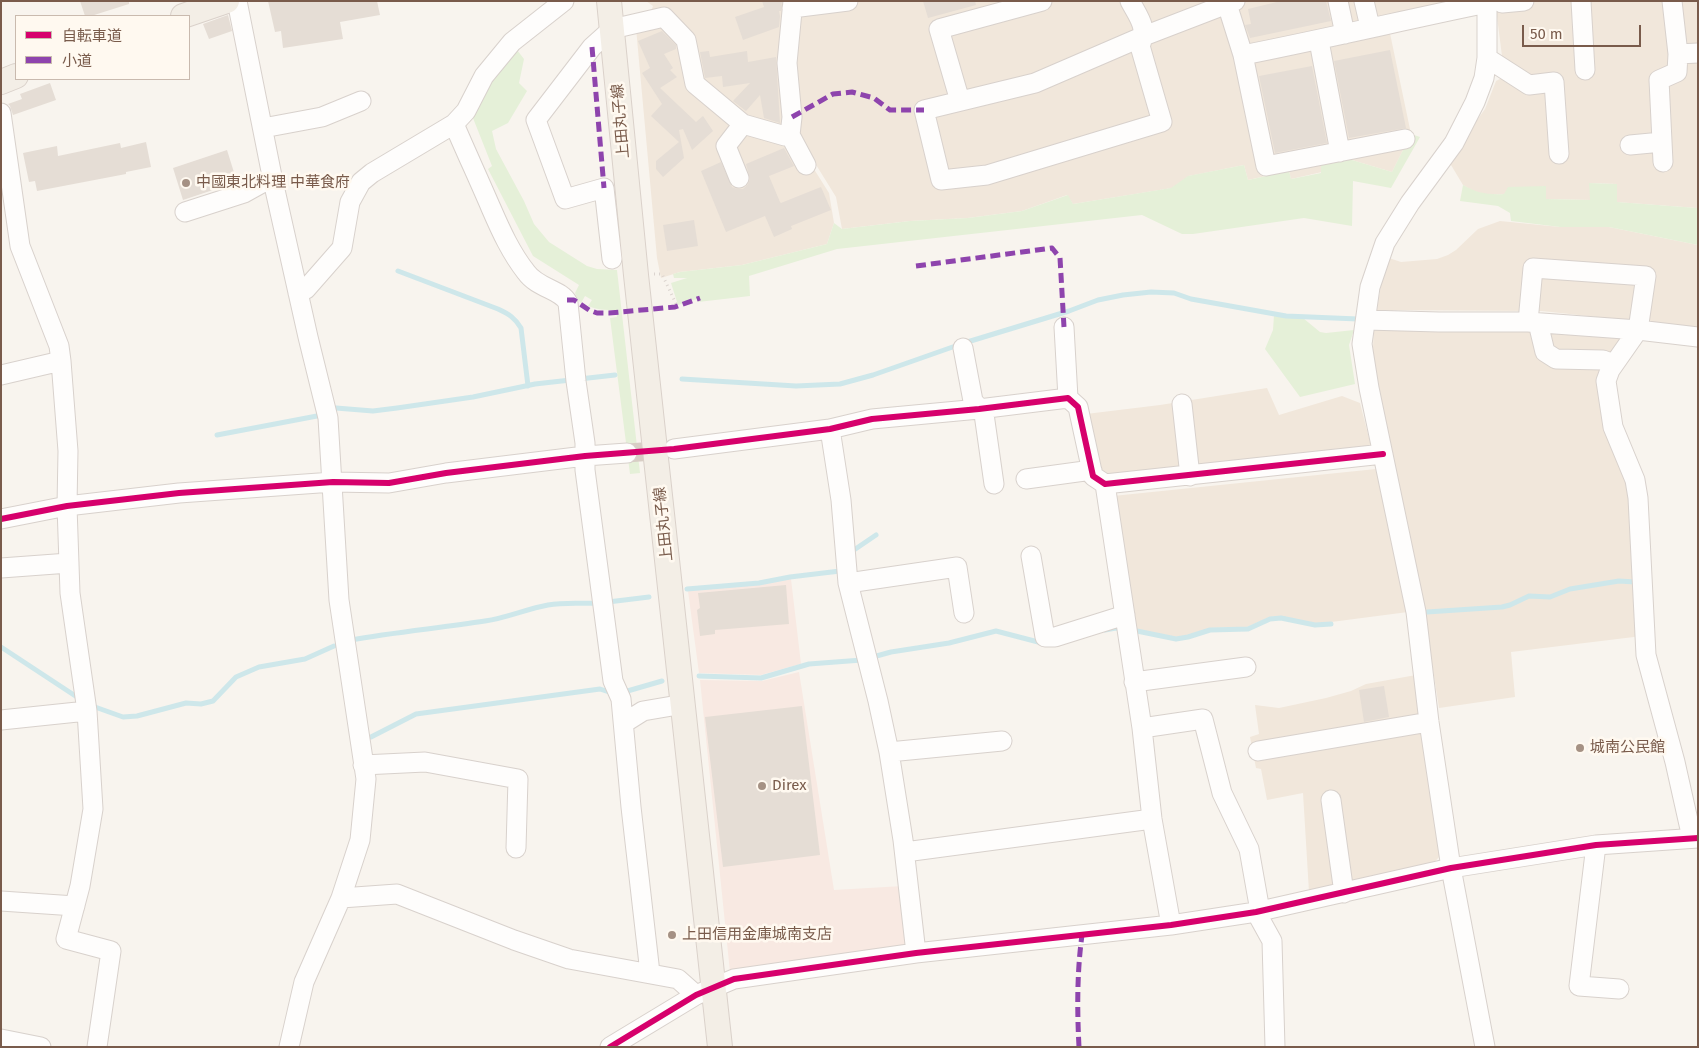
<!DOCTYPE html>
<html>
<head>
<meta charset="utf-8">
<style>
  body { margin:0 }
  #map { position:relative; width:1699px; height:1048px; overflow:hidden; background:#f8f4ee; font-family:"Fira Sans","Noto Sans JP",sans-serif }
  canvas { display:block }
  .frame { position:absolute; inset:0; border:2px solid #795b4b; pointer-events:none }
  .legend { position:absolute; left:15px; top:15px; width:175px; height:65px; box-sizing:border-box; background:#fff9f0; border:1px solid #c9baae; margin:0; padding:6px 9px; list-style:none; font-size:15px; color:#795b4b }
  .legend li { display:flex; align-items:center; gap:10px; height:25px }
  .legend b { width:25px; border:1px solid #c9baae }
  .scale { position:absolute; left:1522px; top:25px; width:119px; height:22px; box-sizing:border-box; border:2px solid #795b4b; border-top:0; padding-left:6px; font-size:15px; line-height:18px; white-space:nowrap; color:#795b4b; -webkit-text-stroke:4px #fff9f0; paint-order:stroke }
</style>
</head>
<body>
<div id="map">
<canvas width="1699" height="1048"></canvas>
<div class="frame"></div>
<ul class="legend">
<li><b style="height:6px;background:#d6006c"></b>自転車道</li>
<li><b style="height:6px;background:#8e44ad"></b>小道</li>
</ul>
<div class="scale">50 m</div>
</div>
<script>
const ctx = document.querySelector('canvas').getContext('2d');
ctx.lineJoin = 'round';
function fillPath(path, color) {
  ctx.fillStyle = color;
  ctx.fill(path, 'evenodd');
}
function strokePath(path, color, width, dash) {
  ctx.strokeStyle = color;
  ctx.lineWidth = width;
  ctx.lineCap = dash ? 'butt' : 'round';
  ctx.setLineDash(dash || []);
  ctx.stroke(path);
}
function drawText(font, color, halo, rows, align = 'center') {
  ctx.font = font + ' "Fira Sans","Noto Sans JP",sans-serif';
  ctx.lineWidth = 5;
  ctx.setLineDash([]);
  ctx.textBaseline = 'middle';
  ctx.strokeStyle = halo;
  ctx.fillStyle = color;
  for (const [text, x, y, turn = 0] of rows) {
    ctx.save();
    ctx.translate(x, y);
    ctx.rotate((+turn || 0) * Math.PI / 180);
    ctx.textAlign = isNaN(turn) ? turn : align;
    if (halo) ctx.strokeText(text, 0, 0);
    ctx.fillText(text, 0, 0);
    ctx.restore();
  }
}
const residential = new Path2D(`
  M646,1h829l-88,18 24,115 -19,38 -50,-15 -21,5 1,10 -31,7 -2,-8 -41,9 -4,-15 -55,11 -17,12 -99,16 -6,-9 -45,16 -54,7 -58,3 -68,8 -6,-32 -26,-42 -65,-35 -45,-37 -11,-45 -39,-24 3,-8z
  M1495,1h169l6,59h28l-1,148 -81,-6 1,-18 -27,-1v17l-45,-1 1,-13 -42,8 -16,1 -15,-4 -10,-6 -15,-25 37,-51 11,-28 8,-4 1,-15 -3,-6z
  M1680,1h18v46l-15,-3z
  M662,23l19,17 10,47 51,42 53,10 34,54 5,30 -7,21 -85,21 -62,7 -19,6 -4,-20 -21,-230z
  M1500,221l60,6h49l89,18v83l-156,-17 -165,-1 6,-38 6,-14 12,4 36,-3 11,-4 8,-5 22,-21z
  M1381,326l246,8 -20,34 21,103 14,165 -131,16 4,45 -76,11 -15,-96 -52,-248 2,-35z
  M1267,388l12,27 63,-19 18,7 11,43 -3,5 -260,28 -10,-9 -12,-56 74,-9z
  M1376,469l32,143 -92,12 -35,-8 -11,1 -23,10 -37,1 -22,8 -12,1 -45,-9 -18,-132z
  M1416,675l24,181 -10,11 -121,25 -6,-99 -36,7 -6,-31 -5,-1 -6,-31 9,-3 -4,-29 24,3 47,-10 25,-7 15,-7z`);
const commercial = new Path2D(`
  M791,579l10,85 -40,11 -62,-2 -11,-82z
  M799,672l35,218 69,-4 7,59 -180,27 -30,-292 62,1z`);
const green = new Path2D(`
  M514,46l10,13 -5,24 8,8 -19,32 -16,8 4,18 28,52 10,23 15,18 38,24 10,3 20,1 23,203 -10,1 -20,-156 7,-1 -1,-7c-10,0 -19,0 -28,-4l4,-6 -7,-4 -4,7 -3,-3 -3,-7 4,-8 -46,-29 -45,-87 4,-3 -21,-53z
  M1411,134l9,3 -29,51 -38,-7 -1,45 -48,-8 -111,16h-11l-40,-19 -305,34 -88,27 1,20 -52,6 -1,-3 -19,6 -7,-22 16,-5h-13l-1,-4 7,-2 62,-7 85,-21 7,-21 8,6 68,-8 58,-3 54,-7 46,-16 5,9 98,-16 17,-12 56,-11 4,15 41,-9 2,8 30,-6v-11l21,-5 50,15z
  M1589,183l28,1v18l80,6 1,-2v39l-89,-18h-49l-49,-6 -1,-8 -12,-7 -38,-5 3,-16c14,8 25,10 41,9l4,-7 38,-1v13l44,1z
  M1274,315l29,3 17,14 6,1 28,-3 -5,15 6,39 -55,13 -35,-48 8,-19z`);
const stream = new Path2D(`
  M398,271l100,38c11,5 17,9 23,19l7,58
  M682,379l114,7 44,-2 33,-9 91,-32 105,-32 29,-11 25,-5 28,-3 23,1 17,6 95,17 72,3
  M336,408l37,3 24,-3 76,-11 62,-13 80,-9
  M217,435l100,-19
  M851,552l25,-17
  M687,589l72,-6 31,-6 50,-6 2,-3
  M608,602l41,-5
  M1427,612l75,-5 8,-2 19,-9 21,1 20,-8 49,-8 16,1
  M1105,630l11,-2 16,2 44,9 12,-2 22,-7 38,-1 22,-10 11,-1 34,7 16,-1
  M350,640c45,-8 90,-12 135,-19 22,-3 41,-12 63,-16 17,-3 32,-1 49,-2
  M1,647l79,52
  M699,676l62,2 48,-14 53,-4 29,-8 58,-9 47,-12 46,12
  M624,692l38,-11
  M95,707l28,10 14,-1 49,-13 15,1 12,-3 23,-24 23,-10 46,-8 29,-13
  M371,737l45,-23 184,-25 12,4`);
const building = new Path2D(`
  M80,1h49v3l-38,12h-6z
  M268,1h109l3,14 -40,7 3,17 -60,9 -2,-17 -6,1z
  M762,1h20l-1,10h-2l1,5 -1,11 -36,13 -8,-23 29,-10z
  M923,1h52l1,4 -48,13z
  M1281,1h45l5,20 -81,17 -5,-13 6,-1 -3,-15z
  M228,15l4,16 -23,8 -6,-15z
  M662,31l14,14v4l-12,5 9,14 -3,2 7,7 -17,11 36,34 7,-6 10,15 -21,19 -9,-21 -4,1 5,28 -21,19 -7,-8v-8l23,-19 -28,-26 11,-12 -20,-31 8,-5 -12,-27z
  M1390,50l16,78 -57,10 -15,-77z
  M709,51l1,6 37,-6 1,11 28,-5 4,66 -16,-5 -4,-23 -14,16 -13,-10 17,-18 -27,4 -1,-11 -17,2 -5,-26z
  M1312,66l15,77 -52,10 -16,-77z
  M50,83l6,17 -43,15 -3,-9 -2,-2 14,-5 -2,-5z
  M146,142l5,25 -25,5v2l-89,17 -2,-10 -6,1 -6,-29 34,-7 1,10 62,-13 1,5z
  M784,148l10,18 -25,10 11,26 1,1 40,-16 10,23 -40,16 1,3 -18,8 -9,-21 -39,16 -25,-61 20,-9 11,25 5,2h6l5,-5 2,-5 -4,-15z
  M227,150l10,32 -54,18 -10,-32z
  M694,220l4,26 -31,5 -4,-26z
  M786,585l3,39 -74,6v4l-15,2 -3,-26 3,-2 -2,-15z
  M1384,686l5,31 -25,5 -5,-32z
  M802,706l18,149 -97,12 -18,-150z`);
const minorTunnel = new Path2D(`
  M627,453l41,-3`);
const path = new Path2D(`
  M654,274h8l15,32`);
const minor = new Path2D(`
  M237,1l36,180 35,156 20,81 11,182 27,179 -6,61 -19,58 -37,84 -15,65
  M793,1l-6,62 5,54 -2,18 16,30
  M1130,1c9,17 18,26 10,45l22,76 -175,53 -46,5 -17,-70 111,-27 109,-47 91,-35
  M1338,1l7,33
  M1364,1l6,26
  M1581,1l4,69
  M1502,3l22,-2
  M1227,4l16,51 23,111 139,-27
  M792,8l56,-7
  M1319,41l21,111
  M1678,54l20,-1
  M1243,55c81,-16 162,-35 244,-52
  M1487,58l42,27 25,-3 5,72
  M960,101l-21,-72 103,-28
  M1,113l19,133 39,100 2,15 7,90 -1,55 3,87 17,118 6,98 -13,77 -14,53 45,12 -14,96
  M454,124c12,28 25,56 37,84 10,23 20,45 35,64 12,17 35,17 42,31l8,78 9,62v27l28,211 8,18 10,108 19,166
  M263,128l59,-11 39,-16
  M1630,145l32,-3
  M1663,162l-4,-82 18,-8 1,-18 -6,-53
  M739,178l-13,-32 17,-22
  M185,212l59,-19 18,-10 11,-2
  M612,259l-8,-71 -39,11 -29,-79 56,-73 20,-18 52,-12 22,23 9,44 48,40 42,12 5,-1
  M298,293l8,-4 36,-41 8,-46 11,-20 11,-9 82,-49 12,-13 18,-35 28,-34 52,-41
  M1366,320l73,2h89l110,8 60,7
  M1528,322l5,-54 113,8 -8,54 -28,40 -4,11 7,46 22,53 3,18 8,157 29,107 17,76
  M1538,323l7,29 11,7 47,1 11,4
  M1064,327l4,71
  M963,348l10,53 11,13 10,70
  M1,375l60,-14
  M1182,404l8,72
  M830,429l11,71 7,83 30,118 11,51 14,88 13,113
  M674,449l156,-20 42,-10 107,-10 89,-11 10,9 15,69 12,8 278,-30
  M1026,479l66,-9
  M1105,484l37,244 10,91 19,106
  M1,519l66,-13 112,-13 154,-11 56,1 57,-10 139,-17 42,-3
  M1031,556l14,81h10l70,-22
  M1,568l68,-5
  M848,583l109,-16 7,46
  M1134,682l112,-15
  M1,720l86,-9
  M624,723l19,-12 41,-7
  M1142,728l61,-9 19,74 27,56 11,62
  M1258,751l171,-29
  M889,752l113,-11
  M363,765l62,-3 93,17 -2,69
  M1331,800l13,93
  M1596,845l-17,141 40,3
  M905,852l247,-33
  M341,898l56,-4 117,46 55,19 109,20 18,16
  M1,901l74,5
  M1256,912l16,29 3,106
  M1,1039l40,8
  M610,1047l86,-52 38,-16 182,-26 255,-28 85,-13 195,-44 145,-23 102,-7
  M1485,1047l-34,-179 -22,-146 -13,-110 -47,-224 -7,-44 8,-57 15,-44 25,-40 44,-60 21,-41 9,-24 3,-20v-57`);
const major = new Path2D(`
  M609,1l27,274 84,772
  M183,16l44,-15
  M1,82l15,-6`);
const quiet = new Path2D(`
  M592,47l12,141
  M792,117l41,-23 19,-2 22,6 16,12h34
  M916,266l136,-18 8,10 4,69
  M567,300h7l15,10 8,3h12l66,-6 25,-9
  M1079,1047c-2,-38 -2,-75 3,-112`);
const cycleway = new Path2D(`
  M1,519l66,-13 112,-13 154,-11 56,1 57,-10 139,-17 89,-7 156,-20 42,-10 107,-10 89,-11 10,9 15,69 12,8 278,-30
  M610,1047l86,-52 38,-16 182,-26 255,-28 85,-13 195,-44 145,-23 102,-7`);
const markers = [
  [186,183,5,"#a59184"],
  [1580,748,5,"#a59184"],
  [762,786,5,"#a59184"],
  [672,935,5,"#a59184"]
];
const streetNames = [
  ["上田丸子線",621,121,-95],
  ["上田丸子線",664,524,-96]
];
const poiNames = [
  ["中國東北料理 中華食府",196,183],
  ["城南公民館",1590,748],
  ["Direx",772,786],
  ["上田信用金庫城南支店",682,935]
];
fillPath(residential, '#f1e7db');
fillPath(commercial, '#f8e9e2');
fillPath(green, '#e5f0d8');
strokePath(stream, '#cee7ea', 5);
fillPath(building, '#e5ddd5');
strokePath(minorTunnel, '#d8cec5', 19, [19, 9]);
strokePath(minor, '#d8d1cc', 21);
strokePath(major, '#dad1ca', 26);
strokePath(path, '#dbd4cf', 3, [1, 4]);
strokePath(minor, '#fefdfc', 19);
strokePath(major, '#f3eee6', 24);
strokePath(quiet, '#8e44ad', 5, [10, 5]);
strokePath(cycleway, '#d6006c', 6);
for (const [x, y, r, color] of markers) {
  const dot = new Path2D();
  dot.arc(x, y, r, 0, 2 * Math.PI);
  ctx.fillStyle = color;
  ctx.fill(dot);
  strokePath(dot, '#fff9f0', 2);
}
drawText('15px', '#795b4b', '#fff9f0', streetNames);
drawText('15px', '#795b4b', '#fff9f0', poiNames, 'left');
</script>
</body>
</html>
